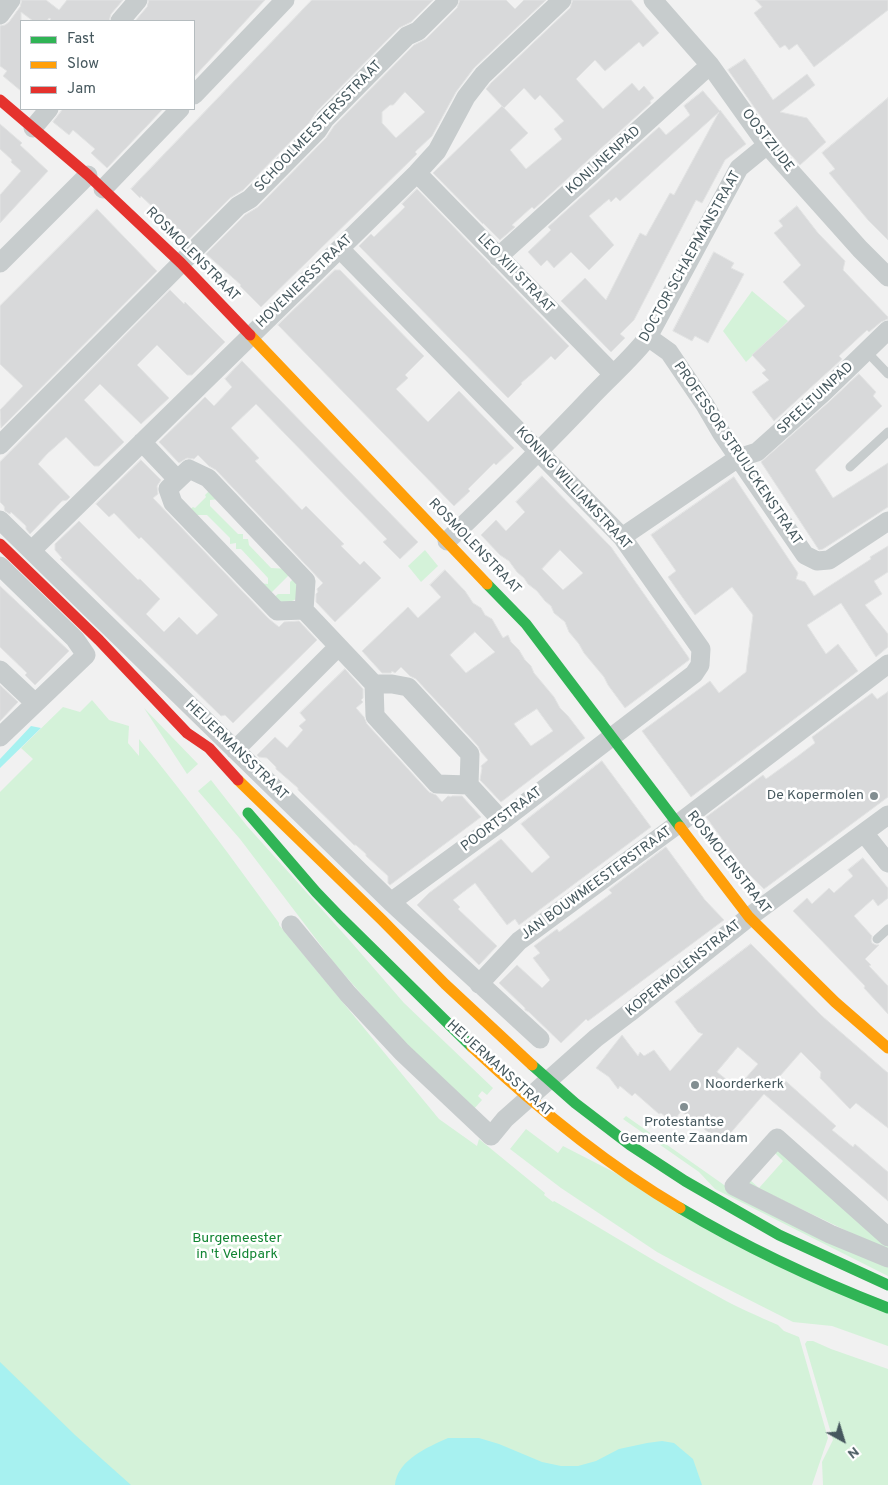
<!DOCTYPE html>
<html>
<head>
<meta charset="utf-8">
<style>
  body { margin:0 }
  #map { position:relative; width:888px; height:1485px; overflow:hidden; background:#f1f1f1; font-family:Overpass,sans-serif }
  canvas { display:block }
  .legend { position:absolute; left:20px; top:20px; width:175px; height:90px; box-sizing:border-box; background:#fff; border:1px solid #b5bcbf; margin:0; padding:6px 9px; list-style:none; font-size:15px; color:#46585e }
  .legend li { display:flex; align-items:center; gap:10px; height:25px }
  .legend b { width:25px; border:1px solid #b5bcbf }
  .north { position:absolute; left:818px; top:1415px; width:50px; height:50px; -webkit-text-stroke:4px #fff; paint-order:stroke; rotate:141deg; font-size:14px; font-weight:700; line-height:20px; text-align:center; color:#46585e }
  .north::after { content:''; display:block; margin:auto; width:18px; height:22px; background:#46585e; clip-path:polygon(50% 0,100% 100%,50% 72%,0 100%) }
</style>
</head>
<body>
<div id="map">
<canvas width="888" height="1485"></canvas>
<ul class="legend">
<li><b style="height:6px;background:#30b455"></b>Fast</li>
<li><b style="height:6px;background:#ff9f0a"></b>Slow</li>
<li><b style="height:6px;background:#e5322d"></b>Jam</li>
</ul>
<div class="north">N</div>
</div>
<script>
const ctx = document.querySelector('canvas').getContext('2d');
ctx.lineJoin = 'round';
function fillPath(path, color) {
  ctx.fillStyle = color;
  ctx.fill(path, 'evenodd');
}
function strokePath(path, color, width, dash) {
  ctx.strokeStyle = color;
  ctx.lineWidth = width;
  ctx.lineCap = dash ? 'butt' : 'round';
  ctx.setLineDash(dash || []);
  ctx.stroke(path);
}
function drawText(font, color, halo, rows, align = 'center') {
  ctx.font = font + ' Overpass,sans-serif';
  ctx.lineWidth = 5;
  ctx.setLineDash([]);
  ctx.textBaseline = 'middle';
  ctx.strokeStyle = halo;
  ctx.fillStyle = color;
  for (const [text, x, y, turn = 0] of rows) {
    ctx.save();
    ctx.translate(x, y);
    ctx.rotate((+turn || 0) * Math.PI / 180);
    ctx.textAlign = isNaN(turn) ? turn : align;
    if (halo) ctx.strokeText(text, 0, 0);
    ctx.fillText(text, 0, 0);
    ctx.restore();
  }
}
const green = new Path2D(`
  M752,291l36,30 -42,41 -23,-31z
  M211,489l9,10 -10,1v6l28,28h5v5h5l1,6 22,23 18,1 3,3 -23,23 -12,-12 11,1v-6l-27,-29h-5v-6l-6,1v-6l-23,-23h-17l-3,-3 6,-5 2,1 11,-11 -1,-2z
  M425,550l13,16 -17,16 -13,-16z
  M296,576l3,4 -3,19c-8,5 -15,4 -24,0l6,-5h12v-12z
  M92,700l17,20 20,6 -1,17 11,13v-17c49,59 95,122 140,184v2l160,194 38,27 2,-7 66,54 -1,2 9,7 1,-1c55,32 109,66 165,96 19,11 39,19 59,28l6,6 15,6 29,101 -16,47h-812v-693l33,-33 -12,-11 42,-41 17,5z
  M144,708l54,56 -11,10z
  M211,780l36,46 105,117 52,60 89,85 -6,7 -5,-4 -4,5 4,4 -9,10 -82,-82 -56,-64 -95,-125 -42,-48z
  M626,1116l118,83 144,67v10l-173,-87 -16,-17 -76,-53z
  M526,1129l32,24 5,-7 325,167v33l-56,-20 -39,-4 -99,-50 -37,-20 -96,-64 -51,-39z
  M778,1149l110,90v15l-39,-22 -77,-37 -19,-3 -5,-10 2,-2 9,8 24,-27 -9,-9z
  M807,1341h6l18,8 57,20v116h-65l-1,-23 11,-22 -28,-96z`);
const water = new Path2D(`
  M31,726l10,2 -41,40v-9z
  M0,1362l75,73 56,50h-131z
  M448,1438h31l20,6 43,18 19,4h17l18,-5 23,-12 28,-6 15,-2 12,2 19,16 9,26h-307c2,-25 33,-38 53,-47z`);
const building = new Path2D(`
  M22,0h24l13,10 8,-10h56l-12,14 -2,7h-60l2,-2 -2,-1 -2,3h-14l-12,-9v79l-18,-15 4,-5 -7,-5v-40l5,-1 4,-3 11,-15z
  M149,0h116l-71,77v-56h-59l12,-14z
  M312,0h121l-22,22 -12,6 -82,83 -8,12 -66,67 -13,8 -41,41 -13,-12 -1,1 -34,-32 -1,2 -9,-9z
  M460,0h46l9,9 9,-9h22l-72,68 -18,24 -24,44 -17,16 2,2 -156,153 -21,-21 1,-1 -35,-31 39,-39 13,-8 68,-69 8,-12 80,-81 12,-6 31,-31zM405,92l20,20 -29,26 -14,-15v-11l8,-7h3z
  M573,0h58l28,33 -16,14 -4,-5 -34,29 -10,-11 -19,19 27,30 29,-26 7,8 5,-5 10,12 -4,3 1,2 -117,106 -2,-2 -20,18 3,2 -15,13 -17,-17v1l-50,-51 69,-67 26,27 -18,17 16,19 36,-30 -8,-10 10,-8 -24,-26 -5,5 -11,-12 -20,20 -18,-19 5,-6 79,-75z
  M756,0h132v10l-74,57 -17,-23 -8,6 -4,-5 -5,3 -26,-35 8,-6z
  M745,59l28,41 34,-26 8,11 -35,27 27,6 19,24 -26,23 -24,-27 -48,-68z
  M703,91l17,20v-1l26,34 -21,16 -23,43 -6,-3 -62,120 -14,14 5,4 -14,14 -50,-51 24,-23 21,22 34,-67 6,3 24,-43 4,2 45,-83 -99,89 -4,-4 -5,5 -2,-3 -20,17 25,29 -25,25 -18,-18 -17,16 -7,-8 -6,6 -13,-14 23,-22 -3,-3 111,-100 7,8 24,-20 -6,-9z
  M888,98v142l-20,-20 -39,-47 6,-4 -13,-16z
  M63,109h100l-56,59 -16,-15 4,-4 -22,-19 -4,5 -16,-13z
  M0,124l22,19 -2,2 28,26 -48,52v-28l21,-24 -10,-9 1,-2 -12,-11z
  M417,189l152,157 -14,14 -4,-4 -17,16 -13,11 1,1 -14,14 -149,-152 12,-12 3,3 31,-30 -3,-3z
  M797,206l21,27 27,28 -2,9 45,47v2l-7,3 -12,10 -2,-2 -28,26 3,3 -68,62 -22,-29 17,-12 -7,-7 4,-3 -14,-15 53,-49 -22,-24 18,-17 -27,-32 9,-7 -4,-5z
  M97,209l60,62 -156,157 -1,-18 23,-24 -23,-22v-58z
  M714,252l20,11 -3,5 13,6 -36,69 -13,-7 -3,5 -19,-10z
  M335,270h5l84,86 -19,19 3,3 -12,11 32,33 31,-31 55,57 -18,17 -2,-2 -26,26 2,2 -16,15 -176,-181z
  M170,290l14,14 1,-2 40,40 -33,33h-5l-30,-30 -20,20 32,33 -28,26 -41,-40 -16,16 40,42 -25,24h-5l-28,-29 -19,17 -9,10 32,33 -3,3 -5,1 -32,33 -4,-5v-3l-15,-14 -1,2 -5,-3 -1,-5 -4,-4v-40z
  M242,361l176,181 -18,17 -17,-17 4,-3 -131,-135 -25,24 28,30 -4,3 47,49 4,-4 38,38 -3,2 19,19 4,-4 17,17 -46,44 -19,-20v-8l2,-2 -1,-3 6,-6 -107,-113 -7,-4 -11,-11 -4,4 -7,-1 -8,5 -20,-21 46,-45 9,9 18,-19 -7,-8z
  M859,374l17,18 -3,4 9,10 -67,64 18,28 55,-35v44l-65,42 -4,1 -58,-88 69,-61z
  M141,460l20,20 -4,6 1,8 -5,4 116,121 10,8 5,-5 15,-1 18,19 -84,83 -8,-8 -4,1 -161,-157 2,-1 -7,-8v-6l24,-23 59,59 2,-1 20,20 -14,15 18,18 15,-15 18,18 21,-20 -77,-78 -2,2 -25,-26 -5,4 -13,-13z
  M542,476l69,71 78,111v2l-64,48 -17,-23 -4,-8 -20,-24 -5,-9 -10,-12 -4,-10 -11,-9 -3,-7 -6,-5 -8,-10 -9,-7 -4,-6 -7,-6 -8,-11 -9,-6 -19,-20 15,-15 10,11 19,-19 -9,-10zM560,550l23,23 -20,17 -21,-21z
  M734,477l64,96 -2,6 9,3 9,14 57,-37 -1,-2 18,-11v26l-14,9 8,13 -17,11 23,29v13l-12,10 -35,-54 -34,22 19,29 12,-10 20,27 -167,126 -49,-66 68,-50 9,12 27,-21 7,-57 -21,-28 -37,28 -27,-38 8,-6 -25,-36z
  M445,570l20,21 8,12 8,5 4,7 7,4 11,19 5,-3 3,7 8,8 6,10 6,6 3,7 20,24 6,11 8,8 17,22 -84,64 -21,-22 2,-12 -1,-2 7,-6 -7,-8 -3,-6 -62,-67 -6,-3 -9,-9 -6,6 -3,-2 -1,2h-9l-20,-22 46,-44 10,11 23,-21 -11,-12zM475,632l20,20 -29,21 -16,-18zM537,709l16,22 -22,15 -17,-22z
  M0,586l69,65 -34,34 -10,-10 2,-2 -27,-26z
  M345,669l18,20v9l-2,2 2,2 -7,6 8,9 3,7 62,68 7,3 6,7 6,-6 3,1 1,-1h10l19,21 -91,68 -2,-2v-7l-22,-20v-2l-10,-9h-2l-56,-55v-2l-22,-19v-2l-9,-9 -8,-1 -2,-2 18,-18 12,11 16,-18 -4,-4 7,-6 -6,-7z
  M0,685l18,17 -18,19z
  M888,692v105l-124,92 -20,-20 -38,-52 57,-42 3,4 32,-23 17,-13 -3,-6 60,-44 5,6z
  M602,761l49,66 -132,98 -4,-6 -8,6 -32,-42 -22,17 7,7 -2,2 39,37 -18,19 -62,-60 12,-12 72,-54 31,34 18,-16 -29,-33z
  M666,847l39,53 19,20 -136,101 -2,-2 -25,24 -32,-31 -4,-2v-2l-26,-25 18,-18 25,23 8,-8 -17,-22 7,-5 -6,-7 23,-17 2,3 53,-39 -3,-3z
  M863,858l25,30v10l-10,8 -5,-7 -19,17 18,20 -1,4 1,3 4,2h3l-14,14 6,6 -2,1 19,20v28l-24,-26 1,-2 -72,-75 14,-13 5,6 17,-16 5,5 19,-17 -5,-6z
  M751,944l71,72 66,57v55l-32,-25 -6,6 -30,-31 1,-6 -20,-20 -21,24 56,50 -4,4 21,17 2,-3 33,28v29l-124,-107 -42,49 -41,-32 -8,12 -12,-10 -2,1 -24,-21 -3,3 -12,-10 -2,3 -9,-12 -13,-9 26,-33 16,21 2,-4 4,4 10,-6 16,21 33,-37 -5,-2 -23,-30zM738,1047l20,17 -21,24 -20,-16z`);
const lane = new Path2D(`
  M866,351l22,23
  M850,467l38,-35
  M877,939l11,-10`);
const street = new Path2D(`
  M653,0l57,65 57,80 93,104 28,28
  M0,15l11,-15
  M120,21l18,-21
  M194,95l91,-95
  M33,128l16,-19
  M417,173l196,201
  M103,189l77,-80
  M340,249l282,288 79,112 -1,16 -6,9 -192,147 -111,81
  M498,257l212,-192
  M0,263l88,-88
  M648,337l21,15 36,53 17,29 83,121 12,6 12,-1 59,-39
  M142,442l35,37
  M0,445l238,-239 12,-7 68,-69 7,-11 82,-83 11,-5 31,-31
  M0,520l391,382 149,137
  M622,537l116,-79 19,-6 66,-59 65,-63
  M447,541c50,-48 99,-96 146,-146 19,-20 39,-37 55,-58l91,-169 28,-23
  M32,550l385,-377 20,-22 29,-54 17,-22 79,-75
  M0,566l75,73 11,16 -86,82
  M304,610l-27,1 -104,-108 -5,-14 21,-20 19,9 98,103 -2,29 70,74 1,32 62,68 32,1
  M0,670l35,33
  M374,684h18l16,3 62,67 -1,31 33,36
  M235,750l103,-103
  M864,833l24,30
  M291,925l57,69 54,58 89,84 14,-17 91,-81 33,-25 120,-96 139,-102
  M479,984l40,-43 159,-117 210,-160
  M888,1237l-111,-99 -43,48 96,48 58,24`);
const fast = new Path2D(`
  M487,584l39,40 154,203
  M248,813l68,79 24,25 132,130
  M532,1065l43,38 55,42 55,36 94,54 109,50
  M680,1208c67,40 136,72 208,100`);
const slow = new Path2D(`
  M250,335l237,249
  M238,780l144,140 63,64 87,81
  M680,827l69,90 86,85 53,46
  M472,1047c64,60 133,117 208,161`);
const jam = new Path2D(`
  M0,100l88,75 93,88 69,72
  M0,544l99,96 88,93 22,15 29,32`);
const markers = [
  [874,796,5,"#828e91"],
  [695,1085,5,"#828e91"],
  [684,1107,5,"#828e91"]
];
const streetNames = [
  ["SCHOOLMEESTERSSTRAAT",319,127,-46],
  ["OOSTZIJDE",767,141,52],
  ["KONIJNENPAD",604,161,-42],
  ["ROSMOLENSTRAAT",192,255,45],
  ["DOCTOR SCHAEPMANSTRAAT",691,257,-61],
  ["LEO XIII STRAAT",515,274,46],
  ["HOVENIERSSTRAAT",305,282,-44],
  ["SPEELTUINPAD",816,399,-43],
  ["PROFESSOR STRUIJCKENSTRAAT",737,454,56],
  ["KONING WILLIAMSTRAAT",573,489,47],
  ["ROSMOLENSTRAAT",474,547,46],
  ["HEIJERMANSSTRAAT",236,751,44],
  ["POORTSTRAAT",502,820,-37],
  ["ROSMOLENSTRAAT",728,863,52],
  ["JAN BOUWMEESTERSTRAAT",597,884,-36],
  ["KOPERMOLENSTRAAT",684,969,-39],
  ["HEIJERMANSSTRAAT",499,1069,42]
];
const poiNames = [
  ["De Kopermolen",864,796],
  ["Noorderkerk",705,1085,"left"],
  ["Protestantse",684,1123,"center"],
  ["Gemeente Zaandam",684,1139,"center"]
];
const parkNames = [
  ["Burgemeester",237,1239],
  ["in 't Veldpark",237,1255]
];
fillPath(green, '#d4f2d9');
fillPath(water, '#a7f1f0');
fillPath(building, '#d8d9da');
strokePath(building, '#e2e3e3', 1);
strokePath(lane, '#c7cccd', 9);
strokePath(street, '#c7cccd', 19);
strokePath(fast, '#30b455', 11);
strokePath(slow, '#ff9f0a', 11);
strokePath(jam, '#e5322d', 11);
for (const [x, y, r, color] of markers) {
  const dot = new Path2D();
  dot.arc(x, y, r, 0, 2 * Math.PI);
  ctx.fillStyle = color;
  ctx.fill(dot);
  strokePath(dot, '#fff', 2);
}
drawText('14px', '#46585e', '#fff', streetNames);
drawText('14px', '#46585e', '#fff', poiNames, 'right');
drawText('14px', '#128533', '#fff', parkNames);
</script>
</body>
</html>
